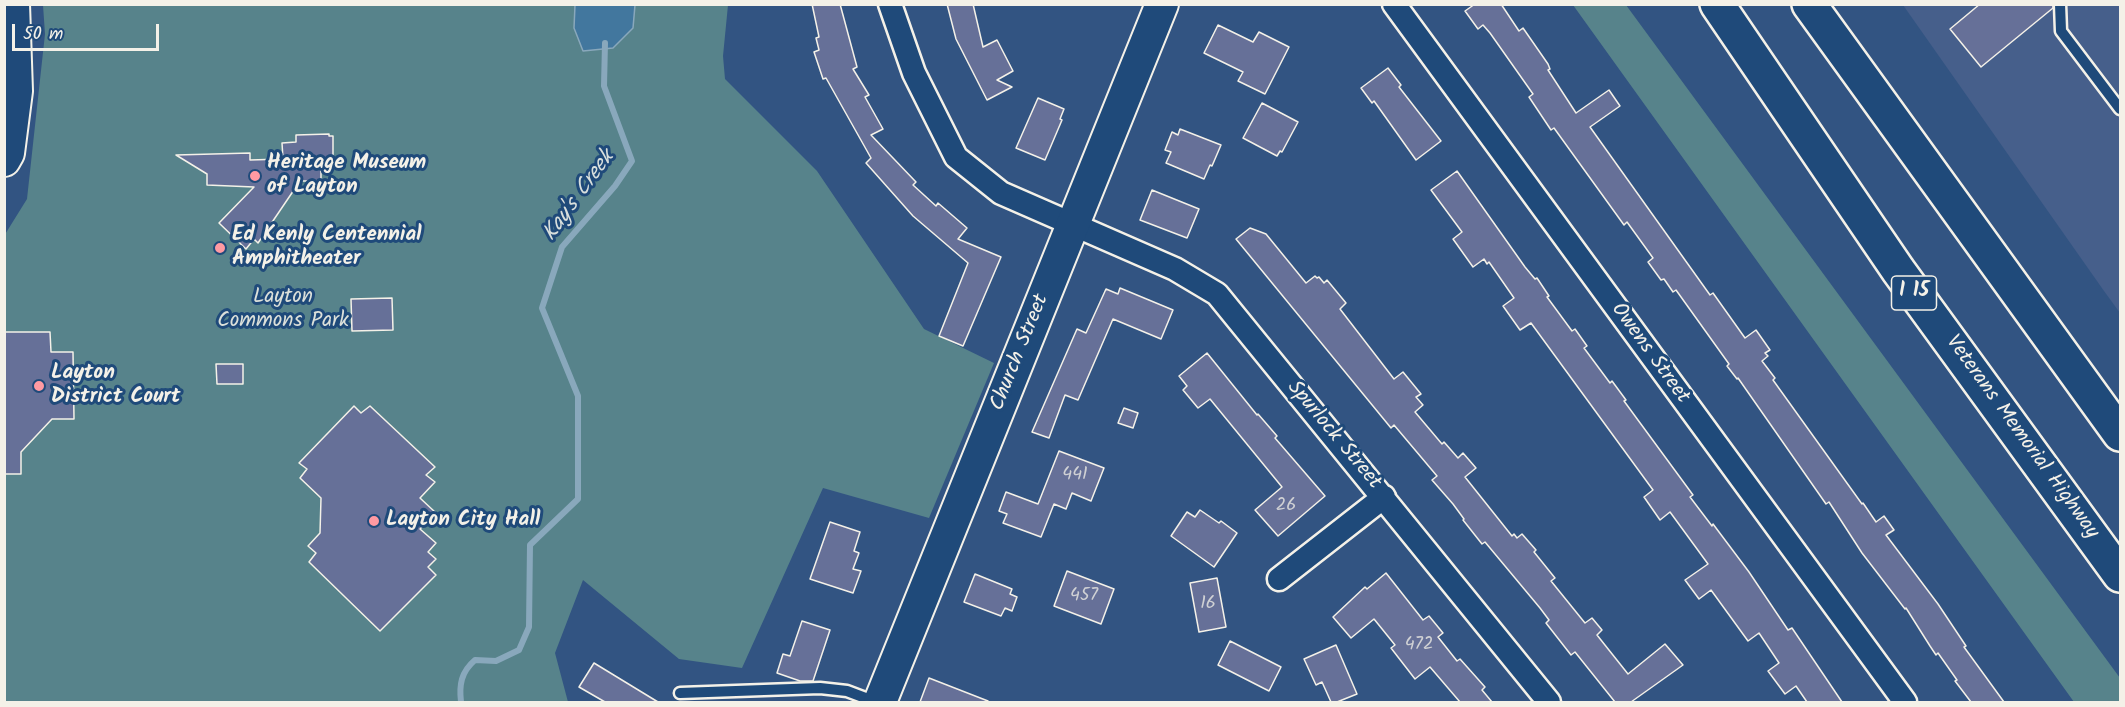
<!DOCTYPE html>
<html>
<head>
<meta charset="utf-8">
<style>
  body { margin:0 }
  #map { position:relative; width:2125px; height:707px; overflow:hidden; background:#325482; font-family:Kalam,sans-serif }
  canvas { display:block }
  .frame { position:absolute; inset:0; border:6px solid #f4f1e8; pointer-events:none }
  .scale { position:absolute; left:12px; top:24px; width:147px; height:27px; box-sizing:border-box; border:3px solid #f4f1e8; border-top:0; padding-left:8px; font-size:18px; line-height:21px; white-space:nowrap; color:#f4f1e8; -webkit-text-stroke:4px #1f4a7a; paint-order:stroke }
</style>
</head>
<body>
<div id="map">
<canvas width="2125" height="707"></canvas>
<div class="frame"></div>
<div class="scale">50 m</div>
</div>
<script>
const ctx = document.querySelector('canvas').getContext('2d');
ctx.lineJoin = 'round';
function fillPath(path, color) {
  ctx.fillStyle = color;
  ctx.fill(path, 'evenodd');
}
function strokePath(path, color, width, dash) {
  ctx.strokeStyle = color;
  ctx.lineWidth = width;
  ctx.lineCap = dash ? 'butt' : 'round';
  ctx.setLineDash(dash || []);
  ctx.stroke(path);
}
function drawText(font, color, halo, rows, align = 'center') {
  ctx.font = font + ' Kalam,sans-serif';
  ctx.lineWidth = 6;
  ctx.setLineDash([]);
  ctx.textBaseline = 'middle';
  ctx.strokeStyle = halo;
  ctx.fillStyle = color;
  for (const [text, x, y, turn = 0] of rows) {
    ctx.save();
    ctx.translate(x, y);
    ctx.rotate((+turn || 0) * Math.PI / 180);
    ctx.textAlign = isNaN(turn) ? turn : align;
    if (halo) ctx.strokeText(text, 0, 0);
    ctx.fillText(text, 0, 0);
    ctx.restore();
  }
}
const built = new Path2D(`
  M1903,5h217v308l-16,-22z`);
const green = new Path2D(`
  M43,5h685l-5,51 2,23 92,92 107,158 70,34 -65,155 -106,-30 -81,180 -63,-9 -96,-79 -28,73 13,49h-563l-1,-466 23,-37 18,-165z
  M1573,5h53l494,673v24h-46z`);
const water = new Path2D(`
  M575,5h60l-2,23 -20,20 -30,3 -9,-23z`);
const stream = new Path2D(`
  M461,702c-2,-17 0,-30 14,-42l21,1 23,-11 10,-23 1,-82 48,-46v-103l-36,-88 20,-61 53,-61 17,-25 -28,-75 1,-43`);
const building = new Path2D(`
  M812,4h28l17,63 -4,2 16,26 -4,2 18,32 -12,6 45,47 -3,3 23,21 2,-3 29,25 -9,11 43,18 -38,89 -24,-10 29,-73 -55,-47 -47,-53 5,-5 -45,-80 -3,1 -9,-27 5,-2 -3,-12 3,-1z
  M947,4h26l10,43 14,-7 16,31 -16,9 15,7 -25,13 -31,-61z
  M1475,4h26l18,27 4,-3 25,36 2,5 -2,1 28,43 33,-23 11,16 -30,21 120,168 3,-2 32,45 11,-8 14,20 -5,3 3,3 -6,5 13,17 -2,2 89,124 1,-1 13,19 8,-6 10,14 -8,5 52,69 28,42 -2,1 40,55h-33l-16,-21 2,-1 -19,-27 -2,2 -6,-9 -24,-38 -1,1 -43,-56 -33,-51 -3,2 -88,-126 -1,1 -10,-13 2,-2 -53,-74 -3,2 -9,-13 -3,1 -13,-18 5,-4 -26,-36 -3,3 -70,-97 -3,2 -22,-33 4,-3 -43,-61 -7,-8 -5,4 -13,-18z
  M1980,4h73v4l-72,59 -31,-38z
  M1218,25l35,17 6,-10 30,15 -24,47 -27,-13 5,-9 -39,-19z
  M1388,68l13,17 -2,2 42,54 -25,19 -42,-59 -2,2 -11,-15z
  M1038,98l26,11 -4,10 2,1 -17,40 -29,-12z
  M1262,103l36,19 -16,30 -2,-1 -3,5 -34,-18z
  M1180,129l41,16 -9,21 -2,-1 -6,14 -38,-16 5,-11 -6,-2 7,-18 6,3z
  M329,134v2h4v31h-12v14h-21l-42,62 -4,-4 -8,10 -27,-26 35,-36 -47,-2v-11l-31,-19 74,-2v7l33,-1 -1,-16 14,-1v-7z
  M1457,171l68,96 10,12 2,-1 12,18 -2,1 25,34 3,-2 12,17 -3,2 26,35 2,-2 14,19 -2,1 69,94 -3,2 22,29 1,-2 36,48 39,58 4,-2 50,74h-35l-11,-16 -11,8 -17,-23 11,-8 -20,-30 -11,8 -37,-51 -12,9 -14,-19 23,-16 -38,-52 -10,8 -16,-23 9,-7 -122,-167 -11,7 -17,-24 11,-8 -25,-36 -2,2 -3,-5 -11,8 -20,-28 9,-7 -31,-42z
  M1152,190l47,19 -12,29 -47,-18z
  M1250,228l16,6 40,49 9,-7 2,2 2,-1 5,6 3,-3 19,23 -6,6 54,70 9,-7 18,22 -5,3 7,8 -8,7 27,32 2,-2 14,16 5,-5 13,15 -11,9 47,59 2,-2 3,4 5,-4 14,16 -2,2 21,26 -4,3 34,42 7,-5 10,12 -5,5 31,39 37,-30 18,21 -52,37h-16l-40,-50 -4,3 -25,-32 3,-3 -9,-12 -55,-66 -3,2 -19,-24 1,-1 -11,-15 -21,-24 5,-4 -43,-51 -3,3 -155,-189z
  M1120,288l53,22 -12,29 -48,-20 -35,81 -13,-5 -16,43 -17,-6 45,-103 9,4 20,-44 12,5z
  M392,298l1,32 -41,1 -1,-32z
  M4,332h46l1,20h22l1,67h-22l-31,33v22h-17z
  M1207,353l50,62 1,-1 19,22 -2,2 50,58 -47,40 -23,-26 27,-23 -72,-88 -12,9 -15,-18 4,-4 -8,-10z
  M216,364h27v20h-26z
  M354,406l7,7 9,-7 65,61 -9,8 9,7 -15,16 16,15 -16,16 16,14 -8,9 8,7 -8,8 8,8 -56,56 -71,-69 7,-9 -8,-7 12,-13 1,-35 -21,-20 7,-9 -8,-6z
  M1124,408l14,5 -5,15 -15,-5z
  M1059,451l45,17 -13,33 -19,-8 -6,16 -12,-5 -13,33 -38,-14 4,-9 -8,-3 7,-19 32,12z
  M1200,510l19,13 2,-2 16,12 -23,34 -43,-31 16,-24 8,5z
  M830,522l30,10 -6,19 5,2 -6,16 8,2 -8,22 -43,-14z
  M1067,571l47,18 -13,35 -47,-18z
  M1386,573l37,47 6,-4 14,17 -5,4 19,24 3,-2 25,28 -3,3 10,12h-32l-30,-35 -15,12 -24,-31 4,-3 -21,-26 -23,19 -18,-21 32,-30 2,2z
  M975,574l37,15 -2,5 7,3 -5,14 -7,-3 -4,8 -37,-14z
  M1217,578l9,49 -27,5 -9,-49z
  M802,621l28,9 -17,51h-13l-23,-8 6,-19 7,2z
  M1230,641l51,26 -12,24 -51,-26z
  M1336,645l21,49 -20,8h-6l-9,-20 -6,3 -12,-26z
  M594,663l64,39h-53l-26,-15z
  M929,678l59,23v1h-68z`);
const lane = new Path2D(`
  M2060,4l1,27 59,78
  M680,693l140,-5 27,3 29,11`);
const street = new Path2D(`
  M890,4l24,69 42,84 45,36 174,76 42,25 332,408
  M1394,4l511,698
  M1279,579l105,-82`);
const secondary = new Path2D(`
  M4,160l4,-7 8,-62 -3,-87
  M880,702l282,-698`);
const highway = new Path2D(`
  M1717,4l181,266 222,305
  M1809,4l311,430`);
const markers = [
  [255,176,6,"#ff9aa2"],
  [220,248,6,"#ff9aa2"],
  [39,386,6,"#ff9aa2"],
  [374,521,6,"#ff9aa2"]
];
const numberNames = [
  ["441",1075,476],
  ["26",1286,507],
  ["457",1084,597],
  ["16",1208,605],
  ["472",1419,646]
];
const shields = [
  [1914,293,45]
];
const shieldNames = [
  ["I 15",1914,293]
];
const poiNames = [
  ["Heritage Museum",267,164],
  ["of Layton",267,188],
  ["Ed Kenly Centennial",232,236],
  ["Amphitheater",232,260],
  ["Layton",51,374],
  ["District Court",51,398],
  ["Layton City Hall",386,521]
];
const parkNames = [
  ["Layton",283,298],
  ["Commons Park",283,322]
];
const streetNames = [
  ["Church Street",1021,353,-68],
  ["Owens Street",1649,354,54],
  ["Spurlock Street",1333,436,50],
  ["Veterans Memorial Highway",2021,438,54]
];
const waterNames = [
  ["Kay's Creek",580,197,-54]
];
fillPath(built, '#465f8b');
fillPath(green, '#57838b');
fillPath(water, '#42779e');
strokePath(water, '#89a8bc', 1.5);
strokePath(stream, '#89a8bc', 6);
fillPath(building, '#667098');
strokePath(building, '#f4f1e8', 1.5);
strokePath(lane, '#f4f1e8', 15);
strokePath(street, '#f4f1e8', 27);
strokePath(secondary, '#f4f1e8', 36);
strokePath(highway, '#f4f1e8', 38);
strokePath(lane, '#1f4a7a', 10);
strokePath(street, '#1f4a7a', 22);
strokePath(secondary, '#1f4a7a', 32);
strokePath(highway, '#1f4a7a', 33);
for (const [x, y, r, color] of markers) {
  const dot = new Path2D();
  dot.arc(x, y, r, 0, 2 * Math.PI);
  ctx.fillStyle = color;
  ctx.fill(dot);
  strokePath(dot, '#1f4a7a', 2);
}
drawText('18px', '#d0d1d4', null, numberNames);
for (const [x, y, w] of shields) {
  const box = new Path2D();
  box.roundRect(x - w / 2, y - 17, w, 34, 4.5);
  ctx.fillStyle = '#1f4a7a';
  ctx.fill(box);
  strokePath(box, '#f4f1e8', 1.5);
}
drawText('bold 20px', '#f4f1e8', null, shieldNames);
drawText('bold 21px', '#f4f1e8', '#1f4a7a', poiNames, 'left');
drawText('21px', '#dce0da', '#1f4a7a', parkNames);
drawText('21px', '#f4f1e8', '#1f4a7a', streetNames);
drawText('italic 22px', '#d9dfdd', '#1f4a7a', waterNames);
</script>
</body>
</html>
